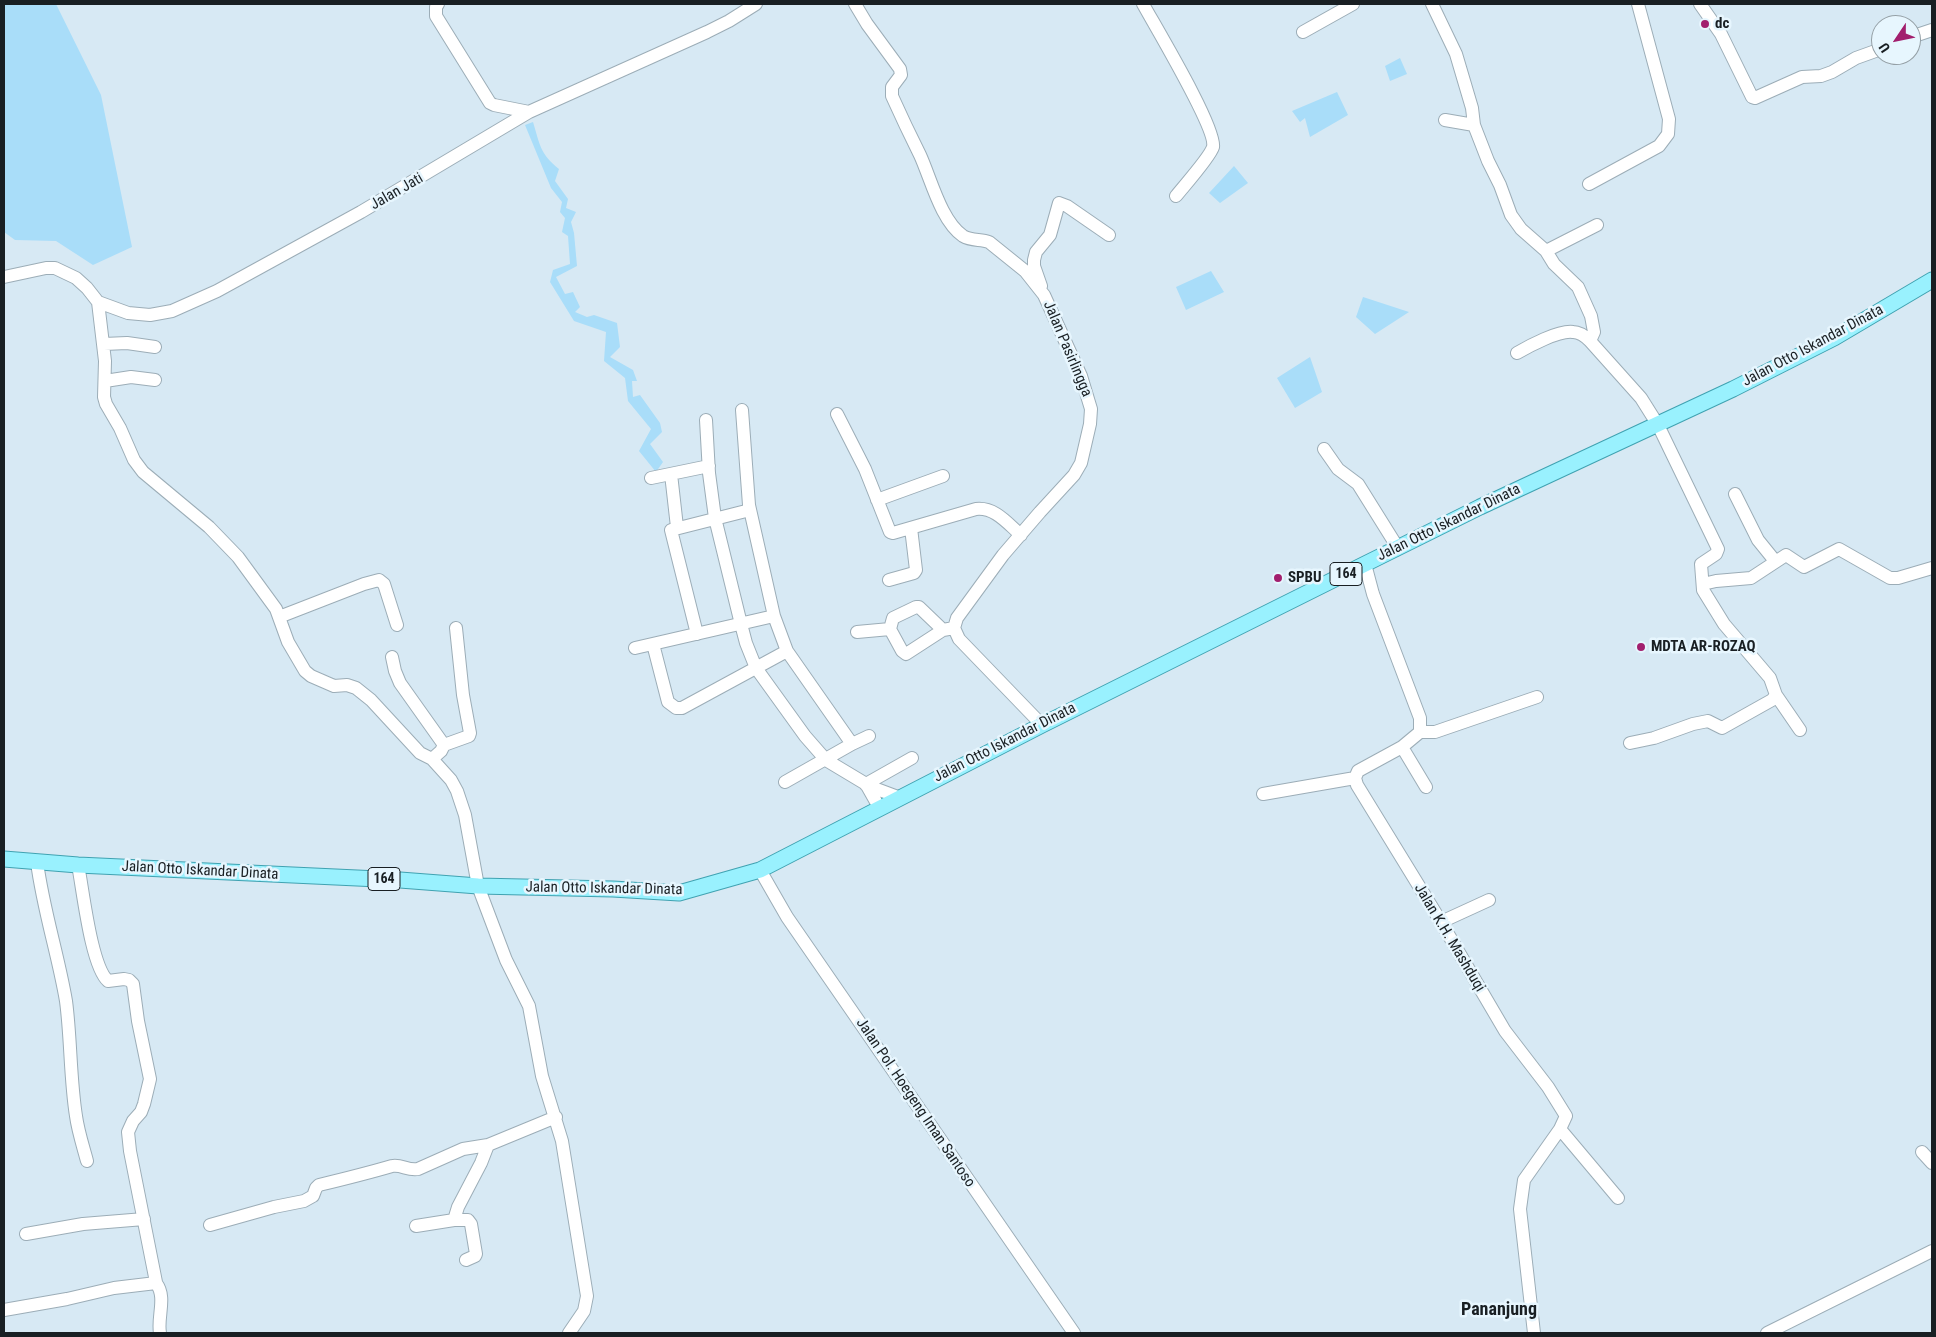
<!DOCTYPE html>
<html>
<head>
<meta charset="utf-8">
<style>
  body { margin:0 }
  #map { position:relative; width:1936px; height:1337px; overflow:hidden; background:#d7e9f4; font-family:"Roboto Condensed",sans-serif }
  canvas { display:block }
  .frame { position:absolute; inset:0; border:5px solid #191f23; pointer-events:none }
  .north { position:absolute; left:1871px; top:15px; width:50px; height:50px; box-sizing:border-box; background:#e7f6fe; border:1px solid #95a0a6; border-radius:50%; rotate:236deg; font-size:14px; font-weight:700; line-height:20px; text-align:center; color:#191f23 }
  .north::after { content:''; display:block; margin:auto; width:18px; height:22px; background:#a21f6e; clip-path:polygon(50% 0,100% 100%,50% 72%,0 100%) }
</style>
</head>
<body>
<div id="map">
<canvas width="1936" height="1337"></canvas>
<div class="frame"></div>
<div class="north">U</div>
</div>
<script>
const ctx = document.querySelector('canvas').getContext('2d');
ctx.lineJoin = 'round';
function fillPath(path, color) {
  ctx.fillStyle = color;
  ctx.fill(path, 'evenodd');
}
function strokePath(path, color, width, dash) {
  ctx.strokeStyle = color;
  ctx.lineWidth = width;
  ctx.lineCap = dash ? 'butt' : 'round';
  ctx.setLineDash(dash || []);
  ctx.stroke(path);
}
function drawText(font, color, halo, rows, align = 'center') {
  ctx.font = font + ' "Roboto Condensed",sans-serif';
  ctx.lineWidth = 5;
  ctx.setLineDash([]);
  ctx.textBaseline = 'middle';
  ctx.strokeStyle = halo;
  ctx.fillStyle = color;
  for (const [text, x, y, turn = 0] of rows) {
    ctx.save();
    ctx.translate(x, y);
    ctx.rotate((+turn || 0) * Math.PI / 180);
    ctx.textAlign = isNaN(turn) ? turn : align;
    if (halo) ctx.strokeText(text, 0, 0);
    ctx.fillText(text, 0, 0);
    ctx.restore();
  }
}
const green = new Path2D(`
  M4,4h52l45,91 31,152 -39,18 -37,-24 -41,-1 -11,-8z
  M1400,58l7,16 -17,7 -5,-15z
  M1337,92l11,23 -38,22 -5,-19 -5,4 -8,-11z
  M533,122c7,23 7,32 26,47l-4,12 13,18 -2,9 10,4 -5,10 3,11 3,33 -21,11 9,17 8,-2 7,15 -5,5 12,5 7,-2 23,8 3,24 -10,10 23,13 4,11h-5l1,16 7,-2 20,28 2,9 -12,12 13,18 -7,10 -17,-21 12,-22 -23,-28 -3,-23 -21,-17 2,-29 -32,-11 -24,-39 3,-12 17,-6 -2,-28 -6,-4 3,-14 -5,-6 2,-10 -11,-14 -26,-63z
  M1234,166l14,17 -28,20 -11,-10z
  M1211,271l13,21 -38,18 -10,-23z
  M1363,297l46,15 -34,22 -19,-17z
  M1310,357l12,35 -27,16 -18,-30z`);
const minor = new Path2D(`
  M438,4l-2,3v9l54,87 4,2 35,7
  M855,4l12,20 33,45 1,6 -9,12v9c9,20 18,39 28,59 11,24 21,66 43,81 8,5 18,3 26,6l36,29 19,24 37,81 10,33 -1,15 -9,39 -7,12 -34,37 -37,43 -46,63 -3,10 5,11 83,86
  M1143,4c12,22 74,125 70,143 -3,10 -29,39 -37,49
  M1432,4l24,50 16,54 2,17 14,36 12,24 11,30 10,14 25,22 8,13 24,23 13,29 3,16 -4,9
  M1700,4l21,30 31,63 3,1 47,-21 19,-1 11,-4 24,-14 25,-9
  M1303,32l50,-28
  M1911,37l21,-7
  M1445,120l29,5
  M1589,184l70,-38 9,-12 1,-15 -31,-115
  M1546,251l51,-26
  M4,277l42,-9h9l21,10 11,10 11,14 30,11 22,2 22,-4 45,-20 144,-79 168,-100 178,-80 22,-11 27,-17
  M1041,286l-7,-20v-6l2,-8 14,-17 9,-32 8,3 42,29
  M98,302l7,59 -1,36 2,7 14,24 14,32 9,12 66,55 29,30 38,52 12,33 17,29 6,5 23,10 13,-1 9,3 15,12 49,53 12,6 19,21 6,11 8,24 13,71 28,74 23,46 13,70 20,65 25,155 -3,15 -15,22
  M104,344l23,-1 28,4
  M1517,353c12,-7 42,-23 56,-21 7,0 12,4 17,9l51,57 17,27 60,124 -2,5 -15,10 2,26 21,34 46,54 6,17 -4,5 -50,28 -14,-7 -15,3 -39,14 -24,5
  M105,381l26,-4 24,3
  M742,410l7,95 25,111 13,35 65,93 -67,38
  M837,414l28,55 25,63 3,1 83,-24c19,-2 31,14 45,26
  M706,420l3,53 6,45 26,106 5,19 10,25 49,68 21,24 40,24 13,23
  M1324,449l14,20 20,15 40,64
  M671,474l6,53
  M651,478l58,-12
  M1735,494l23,46 17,21
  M877,500l66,-24
  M1365,564l8,30 47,124v14l-18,15 -44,24 -3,7 2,7 84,137 64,109 43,56 18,29 -6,13 -36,51 -4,29 14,124
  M889,580l25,-7 2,-3 -5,-42
  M1703,584l13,-3 35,-3 35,-23 18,12 35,-18 51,29h8l34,-10
  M279,617l85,-33 15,-4 5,4 13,41
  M943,630l-24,-23h-3l-23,11 -3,11 12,22 4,3 37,-24 11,-2
  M857,632l33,-3
  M697,634l-26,-104 79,-20
  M653,644l15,58 8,6h6l105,-57
  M635,648l139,-32
  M392,657l3,14 5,12 44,62
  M1776,695l24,35
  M1420,732h15l102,-35
  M852,744l17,-8
  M1402,747l24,40
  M432,759l9,-8 3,-6 25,-9 1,-3 -7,-38 -7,-67
  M866,784l46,-26
  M866,785l32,12
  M1263,794l92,-16
  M37,862c6,47 21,92 29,139 5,38 4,77 10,115 2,15 7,30 11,45
  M760,870l27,47 287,416
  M1441,922l48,-22
  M1560,1129l58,69
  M1922,1152l10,11
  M210,1225l64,-18 30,-6 9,-5 3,-8 3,-3c25,-6 49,-12 73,-19 9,-2 16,5 26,3l45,-20 25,-4 68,-28
  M416,1226l38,-6
  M26,1234l57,-10 61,-5
  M466,1260l9,-4 1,-2 -5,-30 -3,-4h-14l4,-13 23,-44 7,-18
  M156,1283c11,14 1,34 4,50
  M4,1310l63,-11 47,-11 42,-5v-1l-26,-131 -2,-19 5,-11 8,-9 3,-8 6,-25 -12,-58 -5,-37 -4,-4 -5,-1 -16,2c-17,-15 -25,-91 -30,-116
  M1767,1333l165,-82`);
const major = new Path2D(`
  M4,859l74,6 322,15 78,6 135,3 66,4 81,-23 282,-145 323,-161 115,-57 253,-118 101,-51 98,-58`);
const markers = [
  [1705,24,5,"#a21f6e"],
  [1278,578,5,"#a21f6e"],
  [1641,647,5,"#a21f6e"]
];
const shields = [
  [1346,574,32],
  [384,879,32]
];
const shieldNames = [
  ["164",1346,574],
  ["164",384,879]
];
const poiNames = [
  ["dc",1715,24],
  ["SPBU",1288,578],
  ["MDTA AR-ROZAQ",1651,647]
];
const streetNames = [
  ["Jalan Jati",397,192,-30],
  ["Jalan Otto Iskandar Dinata",1813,346,-28],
  ["Jalan Pasirlingga",1067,349,67],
  ["Jalan Otto Iskandar Dinata",1449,523,-26],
  ["Jalan Otto Iskandar Dinata",1005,743,-27],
  ["Jalan Otto Iskandar Dinata",200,871,3],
  ["Jalan Otto Iskandar Dinata",604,889,1],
  ["Jalan K.H. Mashduqi",1449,938,59],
  ["Jalan Pol. Hoegeng Iman Santoso",915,1103,56]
];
const quarterNames = [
  ["Pananjung",1499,1310]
];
fillPath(green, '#a9ddf9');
strokePath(minor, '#9cadb7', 14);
strokePath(major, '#40a2b1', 17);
strokePath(minor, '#fff', 12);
strokePath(major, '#99f1fe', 15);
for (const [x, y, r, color] of markers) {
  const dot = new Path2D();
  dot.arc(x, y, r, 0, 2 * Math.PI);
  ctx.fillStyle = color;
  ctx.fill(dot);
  strokePath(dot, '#e7f6fe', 2);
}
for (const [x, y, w] of shields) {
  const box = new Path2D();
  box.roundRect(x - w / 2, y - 11.5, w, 23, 4);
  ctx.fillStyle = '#e7f6fe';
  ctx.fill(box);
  strokePath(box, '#191f23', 1);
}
drawText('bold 14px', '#191f23', null, shieldNames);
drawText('bold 15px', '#191f23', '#e7f6fe', poiNames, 'left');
drawText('15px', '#191f23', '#e7f6fe', streetNames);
drawText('bold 18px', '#191f23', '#e7f6fe', quarterNames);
</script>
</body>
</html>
